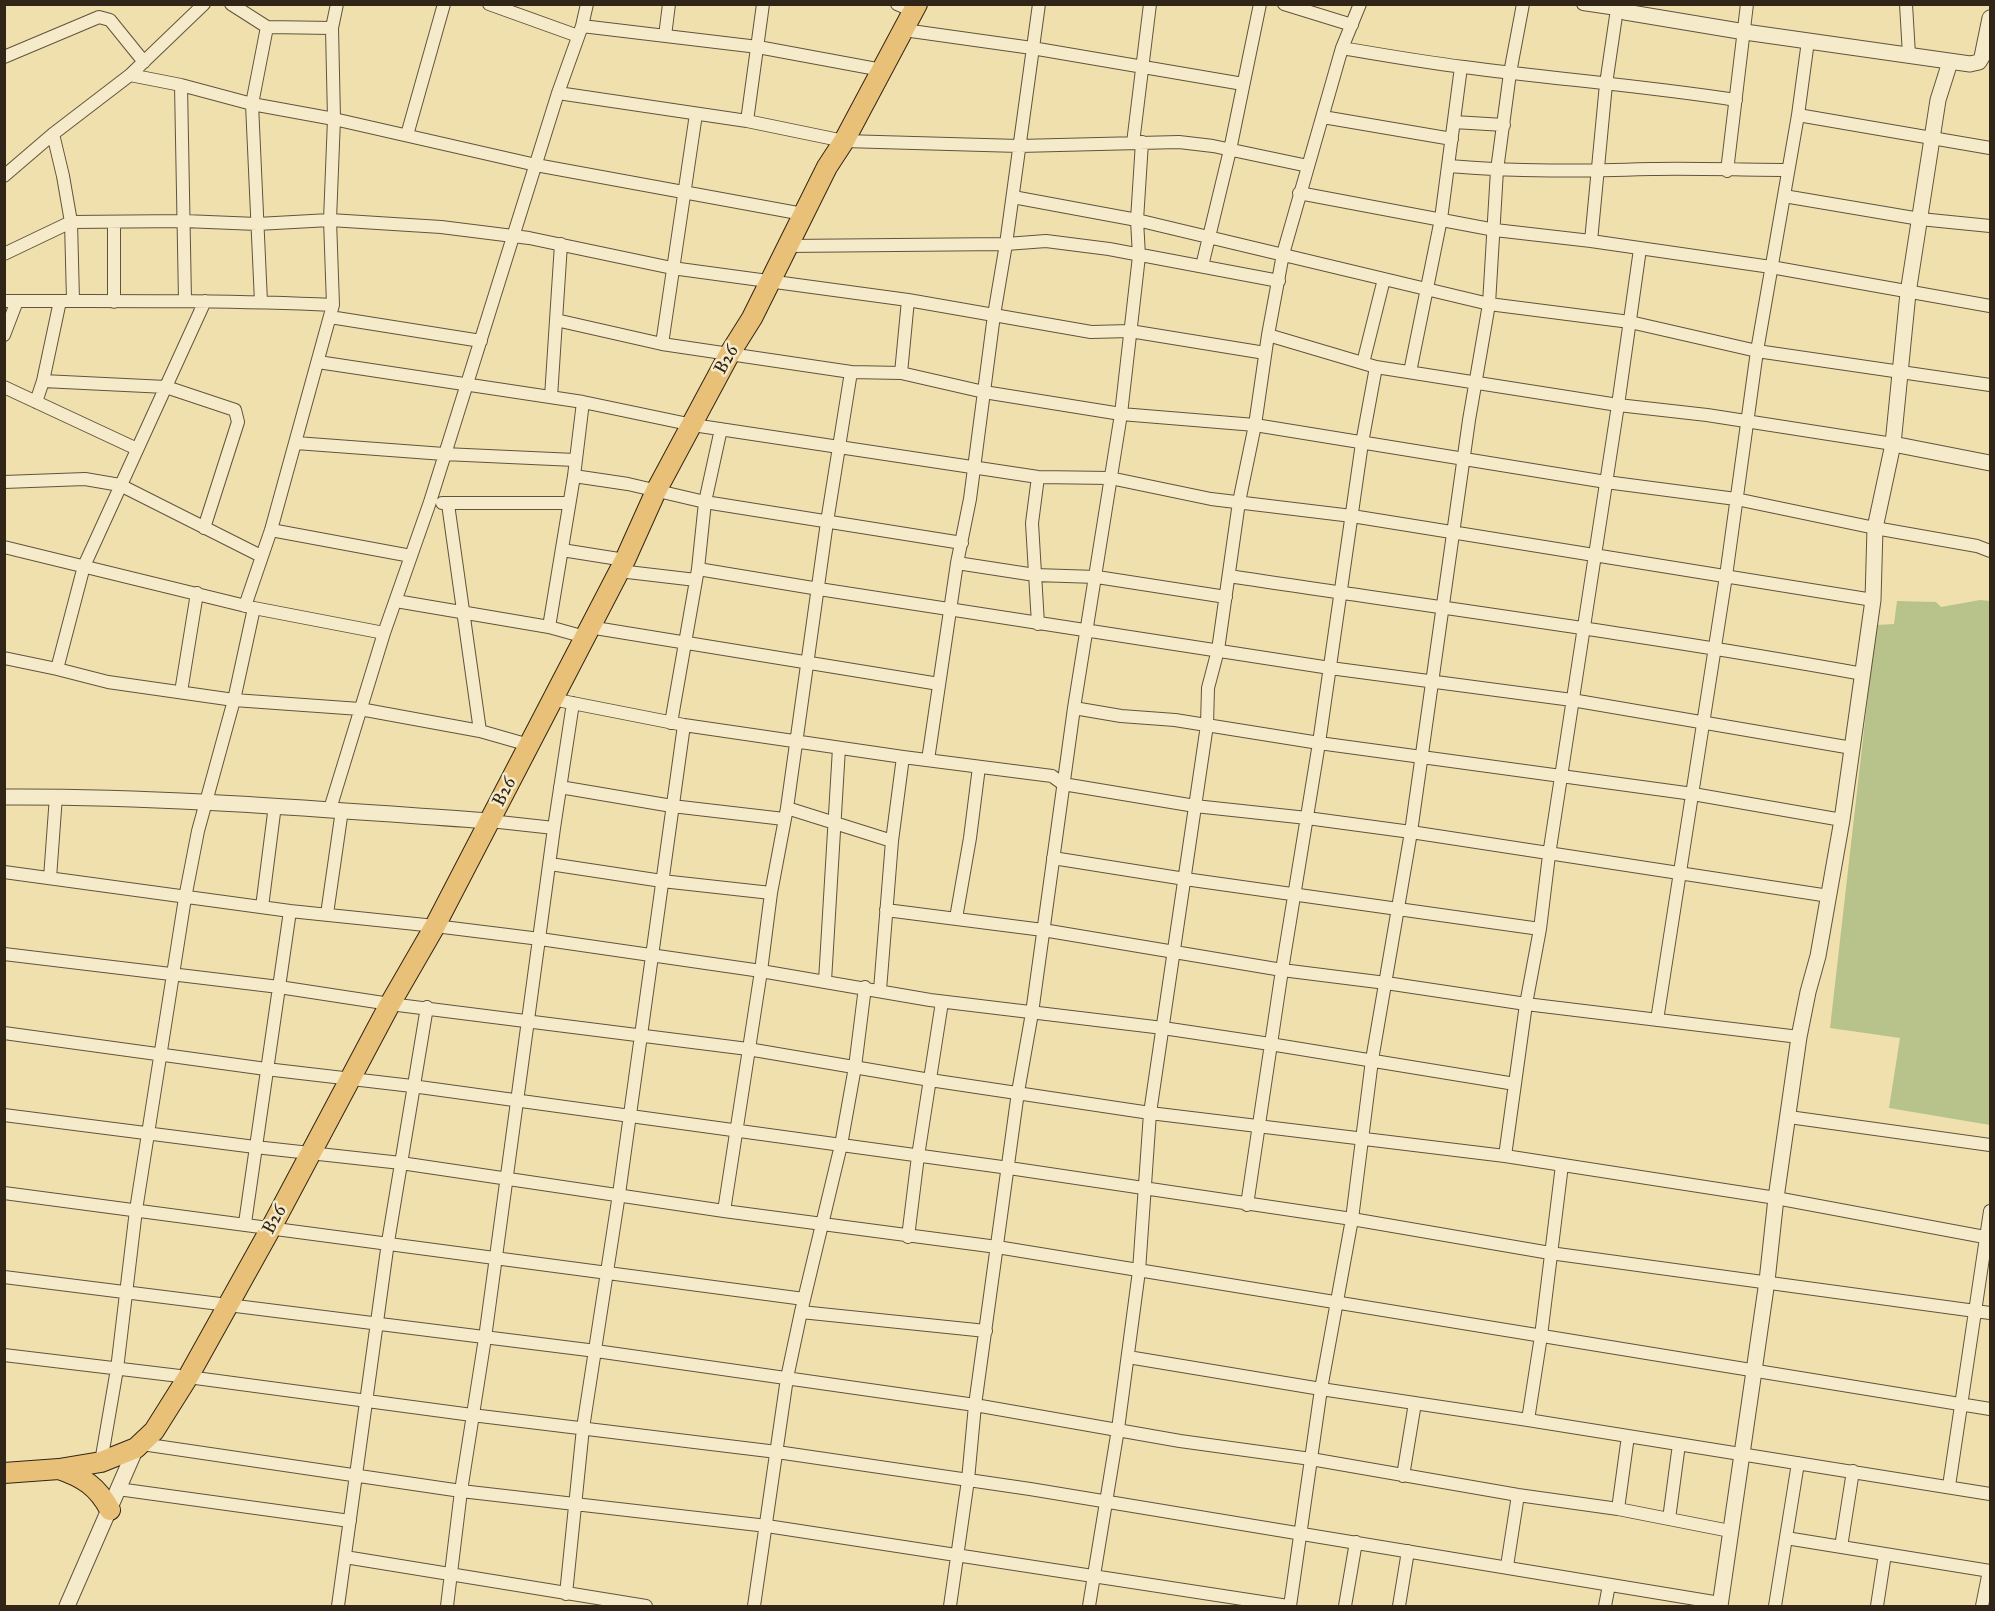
<!DOCTYPE html>
<html>
<head>
<meta charset="utf-8">
<style>
  body { margin:0 }
  #map { position:relative; width:1995px; height:1611px; overflow:hidden; background:#f0e0ae; font-family:"IM FELL Great Primer",serif }
  canvas { display:block }
  .frame { position:absolute; inset:0; border:6px solid #312517; pointer-events:none }
</style>
</head>
<body>
<div id="map">
<canvas width="1995" height="1611"></canvas>
<div class="frame"></div>
</div>
<script>
const ctx = document.querySelector('canvas').getContext('2d');
ctx.lineJoin = 'round';
function fillPath(path, color) {
  ctx.fillStyle = color;
  ctx.fill(path, 'evenodd');
}
function strokePath(path, color, width, dash) {
  ctx.strokeStyle = color;
  ctx.lineWidth = width;
  ctx.lineCap = dash ? 'butt' : 'round';
  ctx.setLineDash(dash || []);
  ctx.stroke(path);
}
function drawText(font, color, halo, rows, align = 'center') {
  ctx.font = font + ' "IM FELL Great Primer",serif';
  ctx.lineWidth = 5;
  ctx.setLineDash([]);
  ctx.textBaseline = 'middle';
  ctx.strokeStyle = halo;
  ctx.fillStyle = color;
  for (const [text, x, y, turn = 0] of rows) {
    ctx.save();
    ctx.translate(x, y);
    ctx.rotate((+turn || 0) * Math.PI / 180);
    ctx.textAlign = isNaN(turn) ? turn : align;
    if (halo) ctx.strokeText(text, 0, 0);
    ctx.fillText(text, 0, 0);
    ctx.restore();
  }
}
const green = new Path2D(`
  M1980,600l10,1v524l-101,-17 11,-70 -70,-10 46,-403 18,-1 3,-23 39,1 5,5z`);
const minor = new Path2D(`
  M231,4l36,23 65,1
  M489,4l89,32
  M897,4l16,7
  M1284,4l68,21
  M1583,4l34,5 -11,75 -15,157
  M1906,4l3,51
  M582,26l176,21 124,23
  M904,30l128,18 211,36
  M665,36l4,-32
  M1342,48c41,7 81,14 122,19 91,12 182,19 272,33
  M4,57l95,-40 11,3 34,42
  M130,75l51,10 71,19 82,15 202,46 267,49
  M181,85l4,215
  M558,93l189,28 97,20 175,5 160,-4 34,4 95,20
  M1798,115l192,33
  M1323,117l129,22
  M747,121l16,-117
  M1454,122l50,3
  M53,134l10,42 8,46 2,78
  M407,135l37,-131
  M1133,143l17,-139
  M1449,166c68,6 134,5 202,3 46,-1 92,1 137,1
  M1727,171l20,-167
  M4,176l49,-42 77,-59 74,-71
  M1299,193l196,37 96,11 180,26 219,39
  M1784,196l136,23 70,7
  M1013,197l124,23 352,84 141,18 127,29 233,34
  M114,223v79
  M786,246l220,-2 40,-3 63,8 170,32
  M4,254l67,-32 113,-1 73,3 73,-4 111,7 88,11 143,30 236,32 183,32 39,-1 135,22
  M1202,266l28,-116 30,-146
  M4,301c110,0 219,-1 329,4
  M261,302l-9,-198 15,-77
  M330,317l151,24
  M556,320l106,24 189,28 50,1 83,19 137,22 134,11 351,57 130,17 139,29 102,18 13,5
  M4,335l13,-34
  M1268,335l108,32 242,38 89,10 186,29
  M662,344l34,-230
  M318,362l265,40 110,23 345,52 72,1 101,21 141,17 521,84
  M1363,363l21,-84
  M1410,372l31,-153 20,-152
  M901,373l7,-73
  M43,381l123,6 69,23 3,12 -34,106
  M4,387l133,62
  M551,397l10,-153
  M36,402l7,-21 17,-80
  M296,443l148,11 131,6
  M574,476l54,8 77,18 257,41
  M1038,477l-6,46 6,101
  M4,482l81,-3 35,6 141,71
  M442,503h127
  M448,504l32,227
  M271,530l140,26
  M4,547l250,61 130,25
  M562,550l63,10
  M957,563l78,12 62,2 129,20
  M698,569l121,20 511,79 242,32 280,48
  M619,571l77,9
  M1229,576c211,32 424,60 634,98
  M396,601l153,26 36,10
  M245,606l26,-76 62,-225 -3,-85 4,-101 -2,-91 5,-24
  M549,627l25,-151 9,-74
  M589,627l350,57
  M4,658l53,11 51,13 126,18 126,9 120,22 49,14
  M57,669l27,-103 121,-265
  M181,692l16,-99
  M552,699l132,26 219,32 149,19 11,8 132,22 112,12 104,14 418,64
  M1074,708l47,8 54,4 144,23 374,51 149,26
  M671,723l27,-154 7,-67 16,-73
  M928,760l29,-197 13,-64 24,-184 12,-71 33,-240
  M560,787l112,19 112,13
  M787,808l105,33
  M330,809l54,-176 46,-131 128,-409 24,-67 5,-22
  M490,821l64,7
  M1053,858l132,21 355,50
  M550,864l112,17 109,12
  M4,872l286,39 145,15 105,13 221,32 169,29 233,28 107,16 245,40
  M50,878l6,-82
  M262,907l13,-102
  M886,910l157,20 239,40 104,13 140,21 273,33
  M327,914l15,-104
  M956,918l14,-80 9,-71
  M4,954l275,33 111,17 358,45 182,31 220,33 355,43 271,42 214,40
  M825,981l14,-233
  M880,990l12,-149 11,-84
  M1657,1020l69,-444 31,-225 41,-236 10,-74
  M4,1033l262,36 146,17 597,82 343,51 198,34 440,60
  M4,1115l251,32 146,16 323,48 273,36 993,162
  M1789,1117l201,28
  M1505,1156l21,-152 14,-75 9,-74 69,-450 22,-156
  M4,1193l800,106
  M1247,1205l35,-235 37,-227 43,-300 14,-76
  M724,1211l37,-240 10,-78 16,-85 40,-286 24,-150
  M245,1223l45,-312
  M908,1237l10,-81 24,-154
  M4,1277l592,74 379,54 205,36 131,18 207,36 100,14 112,22
  M801,1312l185,19
  M4,1355l184,22 284,38 305,37 253,37 690,114
  M1128,1357l193,32 207,31 462,74
  M1528,1420l13,-84 21,-171
  M142,1444l319,47 306,35 521,80
  M101,1462l16,-93 19,-159 49,-312 13,-67 36,-131 20,-92
  M1403,1476l12,-73
  M1949,1486l41,-275
  M118,1489l232,32
  M1618,1509l10,-73
  M1669,1519l10,-75
  M1786,1538l204,33
  M1841,1547l12,-76
  M345,1557l301,49
  M1507,1566l11,-71
  M566,1594l17,-166 36,-234 65,-469
  M338,1606l50,-364 39,-235
  M447,1606l14,-115 24,-153 69,-510 19,-125
  M754,1606l33,-228 14,-66 40,-167 14,-78 10,-80
  M950,1606l18,-126 7,-75 43,-313 14,-79 42,-305 47,-294 18,-158 -2,-36 5,-78
  M1089,1606l29,-177 21,-158 11,-158 57,-388 1,-37 10,-38 21,-148 16,-77 13,-90 15,-81 59,-206 18,-44
  M1290,1606l31,-217 31,-170 20,-159 39,-228 58,-412 20,-116 8,-134 13,-97 13,-69
  M1345,1606l11,-64
  M1399,1606l9,-55
  M1605,1606l4,-21
  M1775,1606l23,-143
  M1877,1606l8,-52
  M1982,1606l7,-35`);
const tertiary = new Path2D(`
  M1616,4l1,5 8,3 120,20 225,32 9,-2 3,-5 8,-39
  M1893,444l97,19
  M4,797c163,-1 324,13 486,24
  M67,1606l69,-158
  M1720,1606l47,-325 9,-83 23,-161 9,-45 10,-36 24,-136 31,-220 2,-72 18,-84 15,-151 30,-193 12,-38`);
const trunk = new Path2D(`
  M59,1469c24,8 39,18 51,41
  M4,1473l55,-4 42,-7 35,-14 18,-17 34,-54 83,-149 119,-224 45,-78 190,-366 31,-69 74,-138 22,-35 75,-151 17,-26 73,-137`);
const streetNames = [
  ["B26",727,360,-61],
  ["B26",505,792,-63],
  ["B26",275,1220,-62]
];
fillPath(green, '#b8c28b');
strokePath(minor, '#61543d', 14);
strokePath(tertiary, '#61543d', 17);
strokePath(trunk, '#312517', 22);
strokePath(minor, '#f5ebca', 12);
strokePath(tertiary, '#f5ebca', 15);
strokePath(trunk, '#e8c077', 20);
drawText('18px', '#312517', '#f5ebca', streetNames);
</script>
</body>
</html>
